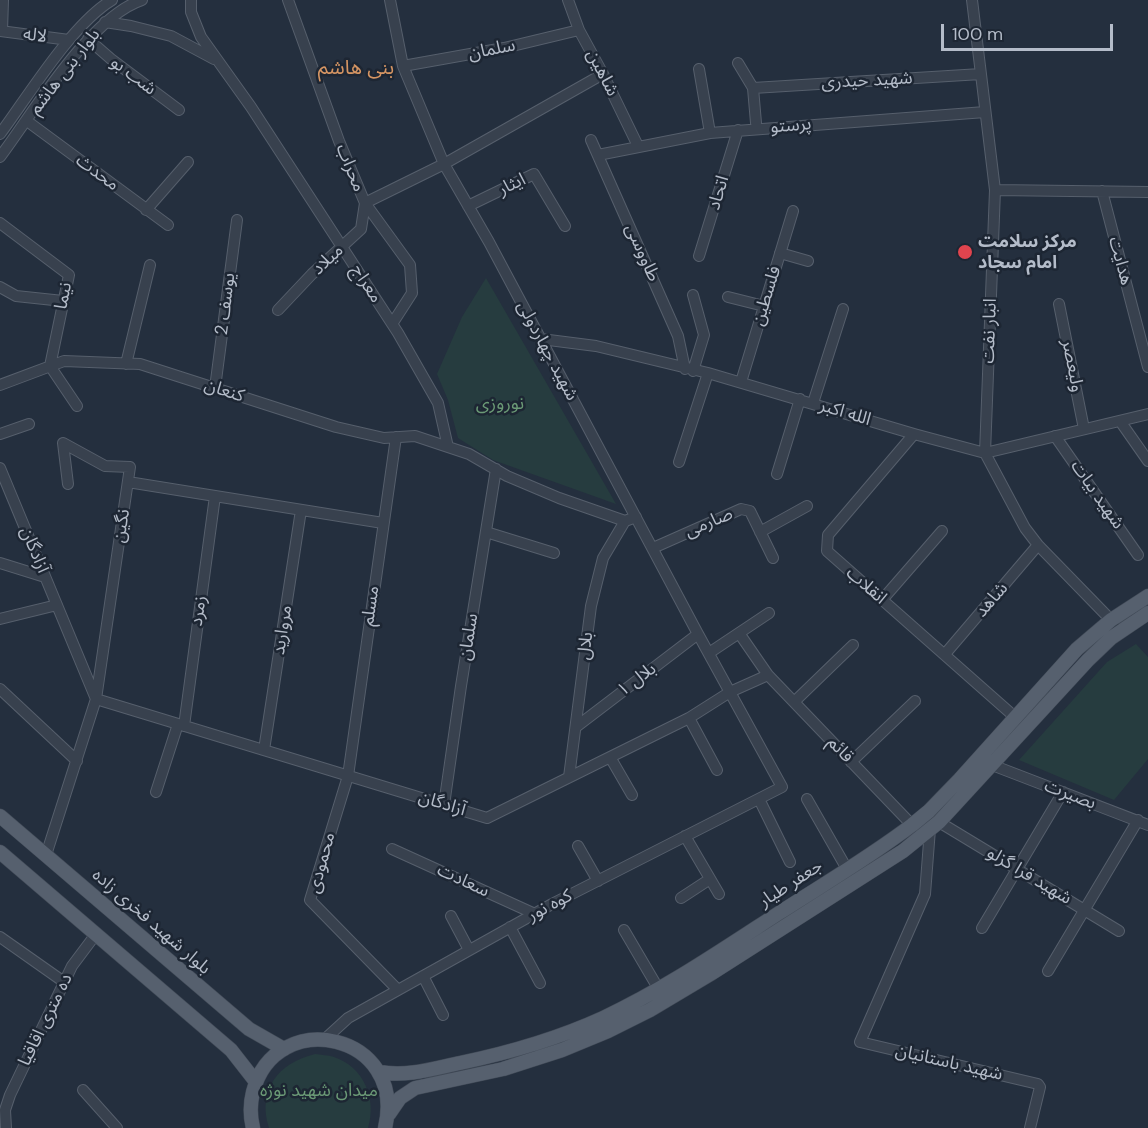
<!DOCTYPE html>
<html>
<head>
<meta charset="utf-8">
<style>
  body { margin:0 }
  #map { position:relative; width:1148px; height:1128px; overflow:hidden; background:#242f3e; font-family:"DM Sans",sans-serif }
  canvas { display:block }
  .scale { position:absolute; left:941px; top:24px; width:172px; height:27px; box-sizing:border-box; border:3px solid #b4bcc9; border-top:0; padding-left:8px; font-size:18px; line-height:21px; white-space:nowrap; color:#b4bcc9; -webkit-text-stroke:4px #1d2633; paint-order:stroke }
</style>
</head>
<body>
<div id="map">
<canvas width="1148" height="1128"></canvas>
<div class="scale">100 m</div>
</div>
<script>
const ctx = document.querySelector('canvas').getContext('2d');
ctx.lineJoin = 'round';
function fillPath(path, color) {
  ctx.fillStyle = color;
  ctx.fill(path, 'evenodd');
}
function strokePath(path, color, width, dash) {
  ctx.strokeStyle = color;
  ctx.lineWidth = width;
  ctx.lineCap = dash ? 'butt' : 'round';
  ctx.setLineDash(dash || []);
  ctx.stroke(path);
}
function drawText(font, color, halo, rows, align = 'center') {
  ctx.font = font + ' "DM Sans","Noto Sans Arabic",sans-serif';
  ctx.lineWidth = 5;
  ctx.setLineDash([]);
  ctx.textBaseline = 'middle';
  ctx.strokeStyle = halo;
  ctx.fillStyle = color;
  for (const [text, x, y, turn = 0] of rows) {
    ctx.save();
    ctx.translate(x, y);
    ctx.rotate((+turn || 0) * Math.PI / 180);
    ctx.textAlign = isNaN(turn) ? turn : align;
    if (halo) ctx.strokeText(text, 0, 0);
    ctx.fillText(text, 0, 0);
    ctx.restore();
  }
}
const green = new Path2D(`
  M486,278l130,226 -123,-44 -35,-22 -10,-38 -11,-26 25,-57z
  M1136,644l12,13v102l-34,41 -95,-40 88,-98z
  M315,1054c6,1 13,1 19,3 30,10 43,42 34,71h-99c-12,-38 9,-65 46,-74z`);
const minor = new Path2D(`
  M191,0v12l10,25 50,70 147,226 40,70 10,44
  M288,0l51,141 26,62 45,62 2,28 -20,31
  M568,0l11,30 24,44 35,72
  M972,0l23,190 -10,263 40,75 13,17 73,75 3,6
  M105,22l26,4 40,10 43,23
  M0,31l69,9
  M2,31l1,-31
  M88,39l23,20 68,51
  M738,63l15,25 3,35
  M403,66l101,-18 75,-18
  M699,69l11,64
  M753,88l228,-14
  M27,121l141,104
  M0,134c29,-39 72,-110 112,-134
  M591,140l87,196 7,33
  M598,155l112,-22 275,-21
  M0,157c33,-44 90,-140 142,-157
  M995,190l153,2
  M1102,191l46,176
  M468,206l66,-32 31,52
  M146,210l42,-48
  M0,223l69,52 -19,91 27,40
  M780,253l28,8
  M699,256l39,-126
  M0,287l16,9 47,5
  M728,297l36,9
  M1059,304l25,125
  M278,310l34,-36 49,-45 4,-26 79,-39 159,-90
  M541,339l55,7 112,27 206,61 71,19 163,-39
  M126,364l24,-99
  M693,371l11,-36 -11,-40
  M741,382l52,-171
  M0,385l64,-24 76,3 196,63 48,11 31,-2 54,18 38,22 52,22 66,23 11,-4
  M215,388l22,-168
  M813,403l30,-94
  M1120,421l28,40
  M0,434l29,-10
  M914,434l-86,101 -1,16 189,167
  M1055,436l83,119
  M396,437l-48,339 -38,124 88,90
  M679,462l29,-89
  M0,468l96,231 391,119 202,-100 41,-26 38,-17
  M777,474l23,-75
  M128,482l255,41
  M486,532l68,21
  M760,532l47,-26
  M653,548l88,-39 9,2 23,47
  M0,563l45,14
  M882,600l60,-69
  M0,619l57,-14
  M739,633l29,42 144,150
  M709,653l60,-40
  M945,654l93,-109
  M0,689l77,72
  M794,702l59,-57
  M689,718l28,52
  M184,726l31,-230
  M576,727l122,-93
  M264,750l37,-240
  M610,757l22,38
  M851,762l64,-61
  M992,765l156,60
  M569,777l22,-171 12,-48 22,-37
  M156,792l22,-68
  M759,799l31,63
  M807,799l40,70
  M444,805l17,-119 35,-217
  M939,822l180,109
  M930,829l-5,65 -65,148 178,42 2,3 -10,41
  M685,836l34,58
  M578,846l20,35
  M392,849l143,65
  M46,855l50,-156 34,-232 -25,-1 -42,-23 5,41
  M681,898l29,-19
  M451,916l18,34
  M510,927l30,56
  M982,928l81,-136
  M624,930l34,58
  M0,937l64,45
  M1048,971l90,-151
  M423,976l20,39
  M325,1039l23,-21 204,-114 230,-117 -84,-153 -209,-392 -45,-78 -41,-98 -13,-66
  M83,1090l34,38
  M6,1128l-1,-18 5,-15 62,-129 24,-32`);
const major = new Path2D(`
  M0,816l249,213 35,20
  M0,852l231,198 25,32
  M379,1072c28,5 53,-3 81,-9 48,-10 97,-24 143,-45 62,-29 119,-68 176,-105 45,-29 91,-56 133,-88l17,-14 31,-32 117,-130 34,-29 37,-24
  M389,1114l11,-16 15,-10 88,-19 59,-19 46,-19 42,-21 62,-37 191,-122 36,-29 149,-162 23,-22 37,-25
  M253,1128c-3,-12 -3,-24 0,-36 22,-87 155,-59 132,36`);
const markers = [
  [965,252,8,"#e0444e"]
];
const streetNames = [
  ["لاله",35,36,8],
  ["سلمان",492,50,-11],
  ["بلوار بنی هاشم",65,72,-52],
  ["شاهین",602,73,63],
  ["شب بو",133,76,37],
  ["شهید حیدری",867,81,-3],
  ["پرستو",791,126,-5],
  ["محراب",350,168,68],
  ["محدث",97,173,36],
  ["ایثار",512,185,-26],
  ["اتحاد",719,193,-73],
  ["طاووسی",642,253,66],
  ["میلاد",328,260,-43],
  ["هدایت",1120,261,75],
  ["معراج",366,284,57],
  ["نیما",64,296,-79],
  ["فلسطین",767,296,-73],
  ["یوسف 2",226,304,-83],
  ["انبار نفت",990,331,-88],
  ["شهید چهاردولی",547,351,62],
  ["ولیعصر",1072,366,79],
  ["کنعان",224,391,18],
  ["الله اکبر",845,413,17],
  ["شهید بیات",1097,495,55],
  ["صارمی",709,523,-23],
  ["نگین",122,526,-81],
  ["آزادگان",34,550,67],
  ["انقلاب",866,586,41],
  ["شاهد",992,600,-49],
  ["مسلم",371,606,-82],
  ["زمرد",199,611,-82],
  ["مروارید",283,630,-81],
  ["سلمان",469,637,-81],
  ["بلال",586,646,-83],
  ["بلال ۱",637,680,-37],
  ["قائم",840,750,46],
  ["بصیرت",1070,795,21],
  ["آزادگان",442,804,17],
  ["محمودی",322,863,-75],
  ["شهید قرا گزلو",1029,876,31],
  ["سعادت",463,881,25],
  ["جعفر طیار",791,884,-33],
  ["کوه نور",550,906,-28],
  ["بلوار شهید فخری زاده",151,922,41],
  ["ده متری اقاقیا",46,1020,-64],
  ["شهید باستانیان",949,1063,13]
];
const poiNames = [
  ["مرکز سلامت",978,242],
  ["امام سجاد",978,263]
];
const parkNames = [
  ["نوروزی",500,404],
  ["میدان شهید نوژه",319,1091]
];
const neighbourhoodNames = [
  ["بنی هاشم",356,69]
];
fillPath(green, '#263c3f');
strokePath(minor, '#565f6c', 12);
strokePath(major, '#414a57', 15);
strokePath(minor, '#38414e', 10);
strokePath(major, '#56606e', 14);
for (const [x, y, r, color] of markers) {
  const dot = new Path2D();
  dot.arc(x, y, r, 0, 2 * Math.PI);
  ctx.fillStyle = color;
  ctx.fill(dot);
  strokePath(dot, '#1d2633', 2);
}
drawText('18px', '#b4bcc9', '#1d2633', streetNames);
drawText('bold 18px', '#b4bcc9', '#1d2633', poiNames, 'left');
drawText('18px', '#6b9a76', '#1d2633', parkNames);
drawText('20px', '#d59563', '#1d2633', neighbourhoodNames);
</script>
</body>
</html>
